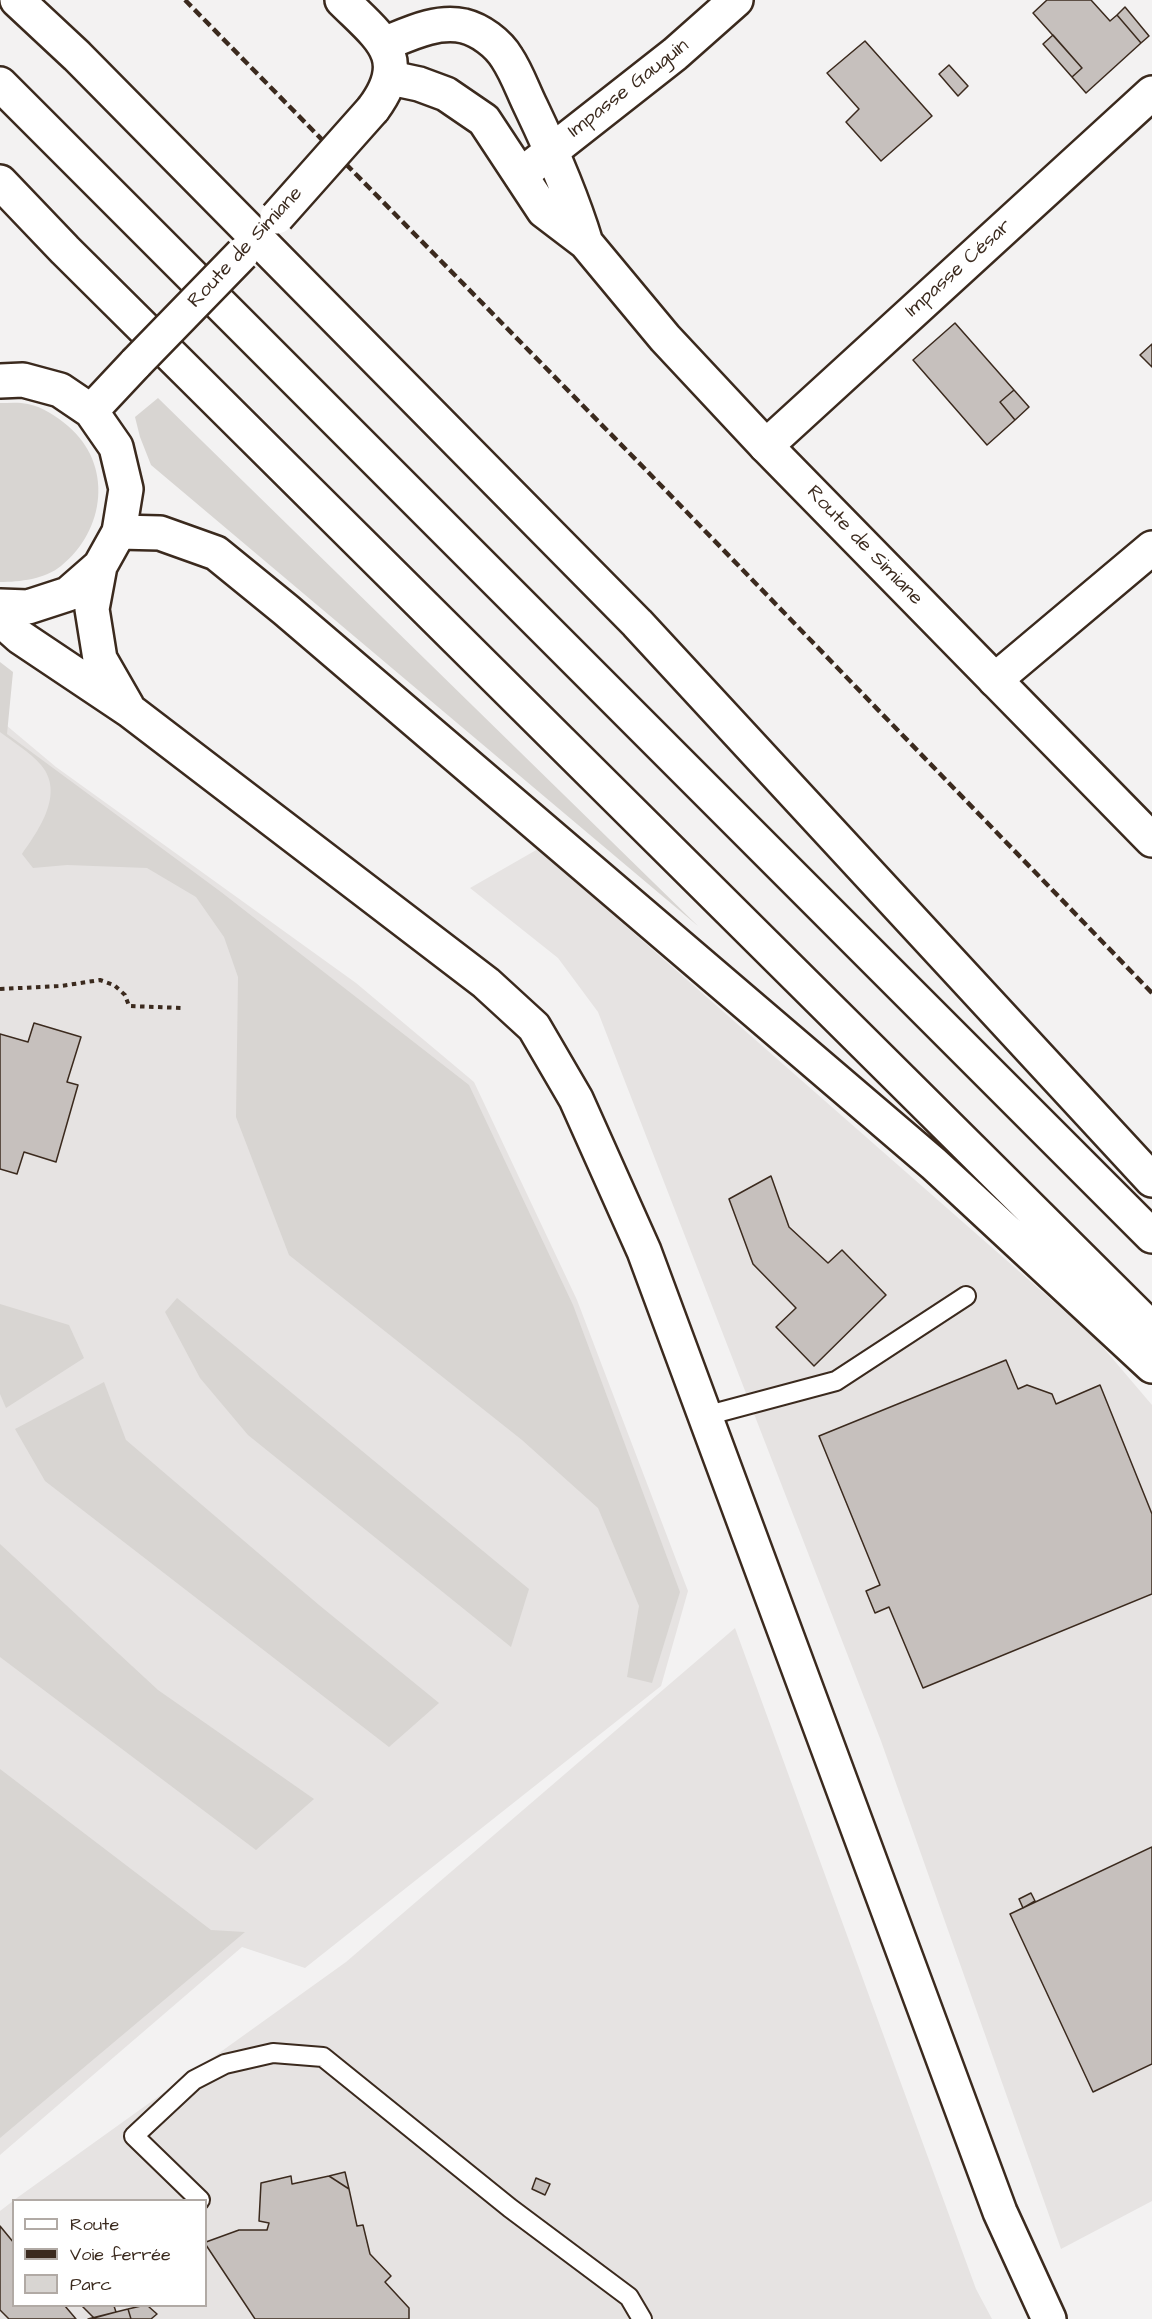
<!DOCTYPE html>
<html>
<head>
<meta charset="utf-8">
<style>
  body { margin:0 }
  #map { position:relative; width:1152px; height:2319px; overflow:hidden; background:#f3f2f2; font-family:"Architects Daughter",sans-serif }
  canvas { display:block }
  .legend { position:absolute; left:12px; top:2199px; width:195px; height:108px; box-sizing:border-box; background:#fff; border:2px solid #b1aaa5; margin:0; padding:8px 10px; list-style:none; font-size:18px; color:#3b2a1e }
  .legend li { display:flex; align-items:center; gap:12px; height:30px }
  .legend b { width:30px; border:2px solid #b1aaa5 }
</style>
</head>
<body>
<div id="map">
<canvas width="1152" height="2319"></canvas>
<ul class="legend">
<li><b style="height:8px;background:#fff"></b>Route</li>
<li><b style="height:8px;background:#3b2a1e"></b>Voie ferrée</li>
<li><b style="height:16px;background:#d8d5d2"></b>Parc</li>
</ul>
</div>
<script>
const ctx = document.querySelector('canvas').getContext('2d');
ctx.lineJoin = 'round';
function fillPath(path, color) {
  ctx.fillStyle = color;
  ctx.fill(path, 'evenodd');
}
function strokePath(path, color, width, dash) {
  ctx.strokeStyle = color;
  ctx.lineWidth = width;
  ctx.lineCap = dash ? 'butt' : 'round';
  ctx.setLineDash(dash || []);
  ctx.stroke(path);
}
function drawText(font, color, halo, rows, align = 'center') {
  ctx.font = font + ' "Architects Daughter",sans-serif';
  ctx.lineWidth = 4.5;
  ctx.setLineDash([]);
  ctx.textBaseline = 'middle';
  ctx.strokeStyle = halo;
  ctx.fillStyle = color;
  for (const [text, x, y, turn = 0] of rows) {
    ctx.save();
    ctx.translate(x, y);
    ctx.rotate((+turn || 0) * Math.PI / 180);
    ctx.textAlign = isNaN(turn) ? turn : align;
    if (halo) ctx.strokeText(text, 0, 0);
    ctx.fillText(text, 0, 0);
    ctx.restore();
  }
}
const built = new Path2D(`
  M0,720l56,47 300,216 118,99 103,218 111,291 -27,95 -356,282 -63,-21 -242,208z
  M538,849l557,489 57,67v796l-91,48 -180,-508 -283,-729 -40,-54 -88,-70z
  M735,1628l241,661 16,30h-992v-108l13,-10 1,105h192v-106h-192l332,-238z`);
const green = new Path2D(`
  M158,398l540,528 -547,-461 -11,-28 -5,-20z
  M0,403c9,0 19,-1 28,1 15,3 28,12 40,22 45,38 38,104 -7,140 -16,13 -41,16 -61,16z
  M0,662l13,10 -6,62 214,158 248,193 104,220 107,287 -28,91 -25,-6 12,-71 -41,-98 -76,-68 -233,-185 -53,-138 2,-140 -14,-40 -28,-40 -49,-29 -80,-3 -34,3 -11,-14c17,-24 43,-61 19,-89 -11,-13 -28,-23 -41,-33z
  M177,1298l352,291 -18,58 -263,-212 -48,-57 -35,-66z
  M0,1304l69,21 15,33 -78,50 -6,-14z
  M104,1382l22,58 193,165 120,98 -50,44 -344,-266 -30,-52z
  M0,1544l158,146 156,109 -58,51 -256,-193z
  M0,1769l211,161 34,2 -245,206z`);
const building = new Path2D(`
  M1047,0h44l19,21 7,-6 24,28 -55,50 -14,-16 10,-9 -49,-55z
  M1125,7l24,29 -8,7 -24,-28z
  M1053,35l29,33 -10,9 -29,-33z
  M865,41l67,75 -51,45 -35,-39 13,-13 -32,-36z
  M949,65l19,21 -10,10 -19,-22z
  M955,323l59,67 -14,12 15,18 -28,25 -74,-85z
  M1152,344v23l-12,-12z
  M1014,390l15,17 -14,13 -15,-18z
  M34,1023l47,14 -14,45 11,3 -22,77 -32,-10 -7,22 -17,-5v-135l28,8z
  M771,1176l18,51 39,36 14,-13 44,45 -72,71 -38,-39 20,-19 -43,-44 -24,-65z
  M1006,1360l12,29 9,-4 25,9 4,10 44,-19 52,129v80l-229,94 -34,-81 -14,6 -9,-22 14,-6 -61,-149z
  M1152,1847v217l-59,28 -83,-178z
  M1031,1893l4,8 -12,7 -4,-9z
  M345,2172l4,17 -20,-13z
  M291,2176l1,8 37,-8 20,13 8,37 6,-1 7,29 21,22 -6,6 24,26v11h-154l-49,-74v-3l33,-12h28l2,-7 -10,-2 2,-38z
  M536,2178l14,6 -5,11 -13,-6z
  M0,2226l14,17v63h51l11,13h-67l-9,-9z
  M82,2306h32l2,6 -22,6z
  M141,2306h7l9,8 -6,5h-20l-3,-10z
  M128,2309l3,10h-43z`);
const path = new Path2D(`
  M0,989l61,-3 39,-6 14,5 11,10 4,11 53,2`);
const service = new Path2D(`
  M705,1416l131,-35 130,-85
  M200,2200l-66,-64 60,-56 31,-16 48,-11 50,4 187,151 119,89 13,22`);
const minor = new Path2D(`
  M521,175l154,-121 61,-54
  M766,446l386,-353
  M995,680l157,-132`);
const tertiary = new Path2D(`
  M384,44c25,-10 52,-24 80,-18 16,4 34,17 43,32 10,15 16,33 24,49 22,46 40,87 55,136
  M391,78l28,6 27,10 38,26 60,91 42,32 79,95 101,108 386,394`);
const secondary = new Path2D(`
  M342,0c37,37 70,57 31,109
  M0,381l23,-1 37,10 31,21 25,36 10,42 -7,43 -19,34 -32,28 -40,13 -28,-1
  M91,411l45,-48
  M100,566l-8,43 8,50 27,47
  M0,619l20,18 109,73 357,273 48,44 42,72 68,152 356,961 49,107`);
const trunk = new Path2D(`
  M17,0l60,56 560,567 515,557
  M0,84l1152,1152
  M0,182l65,68 1087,1079
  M119,532l41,1 56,20 70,57 648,554 218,202`);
const rail = new Path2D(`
  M185,0l462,471 505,522`);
const secondaryBridge = new Path2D(`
  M277,217l96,-108
  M136,363l106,-109`);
const streetNames = [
  ["Impasse Gauguin",629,89,-38],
  ["Route de Simiane",246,248,-47],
  ["Impasse César",959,269,-42],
  ["Route de Simiane",864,546,46]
];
fillPath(built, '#e6e3e2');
fillPath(green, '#d8d5d2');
fillPath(building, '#c6c0bd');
strokePath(building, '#3b2a1e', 1.5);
strokePath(service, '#3b2a1e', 22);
strokePath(minor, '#3b2a1e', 38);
strokePath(tertiary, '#3b2a1e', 38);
strokePath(secondary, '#3b2a1e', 38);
strokePath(trunk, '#3b2a1e', 38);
strokePath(path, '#3b2a1e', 4, [4.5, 4.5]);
strokePath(service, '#fff', 18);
strokePath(minor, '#fff', 33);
strokePath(tertiary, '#fff', 33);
strokePath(secondary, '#fff', 33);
strokePath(trunk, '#fff', 33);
strokePath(rail, '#3b2a1e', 4.5, [9, 4.5]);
strokePath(secondaryBridge, '#3b2a1e', 38, []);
strokePath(secondaryBridge, '#fff', 33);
drawText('20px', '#3b2a1e', '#fff', streetNames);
</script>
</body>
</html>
